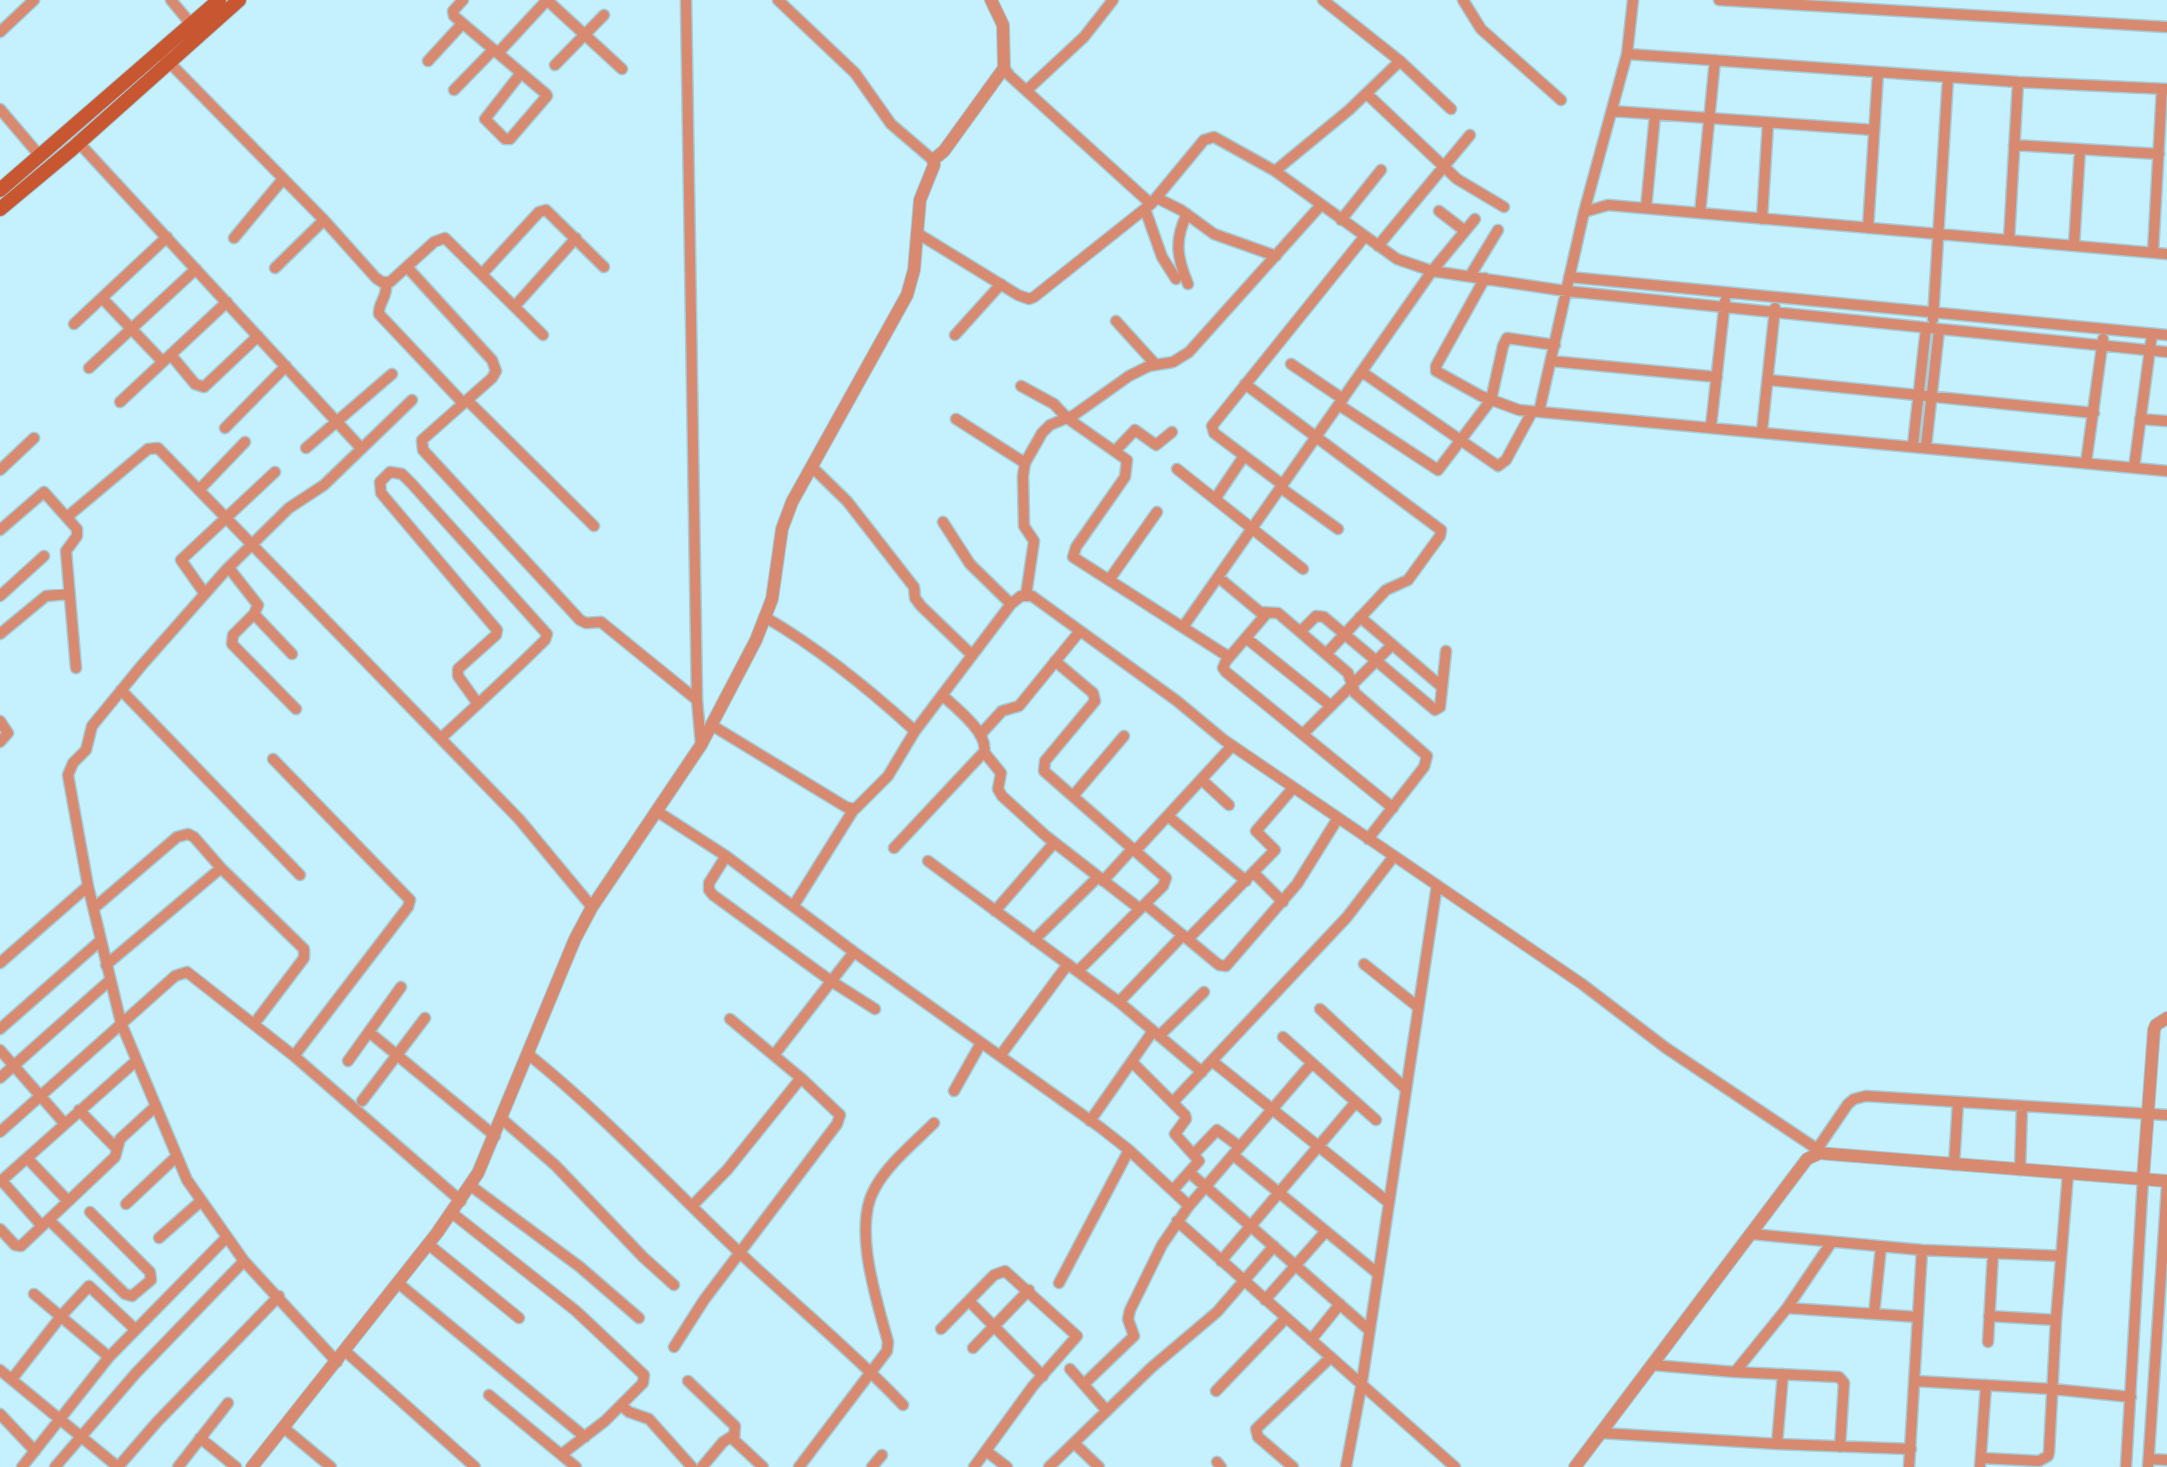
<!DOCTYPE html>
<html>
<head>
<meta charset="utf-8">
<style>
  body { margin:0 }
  canvas { display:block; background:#c5f0fe }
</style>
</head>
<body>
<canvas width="2167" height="1467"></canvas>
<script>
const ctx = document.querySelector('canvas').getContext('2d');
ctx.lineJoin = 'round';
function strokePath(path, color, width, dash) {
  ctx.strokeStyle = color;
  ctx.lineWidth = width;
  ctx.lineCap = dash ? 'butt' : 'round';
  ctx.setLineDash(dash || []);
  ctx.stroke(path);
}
const minor = new Path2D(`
  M171,0l25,30
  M463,0l-10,11 1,5 92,78 1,2 -37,43h-5l-20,-20 36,-46
  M547,0l75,69
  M686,0l11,700 4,45
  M778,0l77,73 36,51 42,36
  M1323,0l77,61 51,48
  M1463,0l18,29 80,71
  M1719,0l448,27
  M0,32l34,-32
  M159,52l165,168 52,58 6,4h8l44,-40 11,-4 98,97
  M498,53l49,-53
  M1627,54l391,28 149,7
  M428,61l34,-37
  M555,65l49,-50
  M1004,68l6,8 141,128
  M454,90l39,-40
  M1027,90l57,-53 29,-37
  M1367,94l90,85 47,28
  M0,109l40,47
  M1612,111l262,19
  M79,143l282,305
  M2014,145l145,9
  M1275,171l74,-61 51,-49
  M1157,198l24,12 33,24 62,22
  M1646,208l9,-93
  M1145,209l17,48 14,22
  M1439,211l26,20
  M1584,212l24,-7 559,49
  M1700,213l15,-153
  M1187,214c-13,26 -10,44 1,70
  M1762,219l6,-96
  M1341,220l40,-50
  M1868,228l10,-156
  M917,233l101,62 11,4 5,-2 117,-93 53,-64 10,-3 61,34 122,88 35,12 134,20 601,61
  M234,238l49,-59
  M2009,240l9,-158
  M2074,245l6,-96
  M1378,246l92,-111
  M2153,252l9,-163
  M407,267l85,93 4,11 -4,7 -70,62 1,10 157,170 6,3 15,-1 96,78
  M275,268l49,-48
  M482,274l57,-62 7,-2 58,57
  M1470,276l28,-46
  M1569,277l598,58
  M1485,278l-49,88v5l45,25 38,14 648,61
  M386,283c2,15 -8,19 -7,31l84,89
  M102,298l61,64
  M515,306l61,-68
  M1933,319l15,-242
  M1116,321l40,44
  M74,324l93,-87
  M955,335l46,-51
  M171,355l24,29 9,3 54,-51
  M1551,361l166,16
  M1291,364l52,35
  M89,368l107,-99
  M1362,372l136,94 8,-6 26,-48
  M1769,380l325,33
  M1245,384l196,146 -1,6 -32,44 -22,10 -60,64
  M1021,386l33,18 13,14 60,42 -2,17 -49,70 -3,10 156,100
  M467,400l127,126
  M120,402l107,-100
  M1339,405l99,65 53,-70 12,-54 4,-8 48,7
  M1539,412l45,-200 43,-158 6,-54
  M956,419l69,44
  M2140,419l27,2
  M1711,426l14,-125
  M225,428l61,-62
  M1762,431l13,-123
  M1913,445l13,-117
  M1926,446l13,-116
  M306,448l86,-74
  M1116,450l19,-20 21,15 16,-13
  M2086,463l17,-124
  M812,467l35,34 67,86 1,11 6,8 51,49
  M2134,468l18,-134
  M1177,469l126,100
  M0,470l34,-32
  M1283,485l-69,-52 -2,-7 153,-190
  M1281,488l57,41
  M199,490l46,-48
  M1215,499l29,-43
  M67,517l81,-68 10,-1 361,371 73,88
  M943,522l27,42 41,40
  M0,530l44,-38 33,37v7l-11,15 10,117
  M229,568l29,37 -4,9 -21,21 -1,9 64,65
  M1218,577l42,35 18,1 70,60 7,20 72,63 -3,11 -56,72
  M1109,580l48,-68
  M205,594l-24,-34 94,-88
  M1026,595l8,-54 -10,-15 -1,-50 2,-13 17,-30 8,-8 24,-10 55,-39 20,-10 24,-4 16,-10 132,-147
  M0,596l44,-40
  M1267,613l-41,48 -3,7 3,4 167,136
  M254,614l38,40
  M765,617c55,32 103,71 150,114
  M1360,617l82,70
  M1183,627l249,-356 43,-52
  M1300,632l16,-16 8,1 111,93 5,-3 6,-56
  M0,634l46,-38 23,-2
  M1246,638l85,68
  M1055,661l38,32 2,8 -50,60 -1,10 122,107 -3,8 -85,85
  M121,690l179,185
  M0,721l8,12 -8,9
  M713,726l133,81 9,2 33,-33 27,-45 96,-127 10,-8h11l145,105 47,39 358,244 84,64 151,101
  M1303,734l89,-89
  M980,735l22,-24 17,-5 61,-75
  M441,738c35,-32 70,-64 104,-98l2,-6 -135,-150 -10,-10 -12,-2 -10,10 1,11 116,137 -1,5 -38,34v7l20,28
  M984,752l17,21 -3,16 4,7 44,40 94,73
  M273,759l137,141 -2,7 -114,149
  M1202,780l27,25
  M1073,796l51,-60
  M658,812l68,44 128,96 247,176 28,22 57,53 2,4 -26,38 -32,65 -2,9 6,17 -50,48
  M1169,817l77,64
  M894,848l90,-96c5,-19 -29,-45 -42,-57
  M1136,850l96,-104
  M726,856l-17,27v7l4,5 118,86 44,28
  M928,861l191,141 83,70
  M1254,873l29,29
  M1103,881l30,-33
  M88,886l33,137 66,157 57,81 93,101
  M1145,904l74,61 7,1 71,-82 41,-66
  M794,905l60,-96
  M94,908l83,-71 11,-3 6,3 27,31 83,81v9l-50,66
  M995,911l59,-68
  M1188,939l87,-89 -19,-19 37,-43
  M1034,940l64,-63
  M0,963l88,-77 -20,-111 5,-12 13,-13 6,-24 50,-61 84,-95 63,-62 35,-23 88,-85
  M1364,964l54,43
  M106,965l115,-97
  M1119,1002l64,-67
  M1320,1009l86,80
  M0,1029l100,-88
  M369,1032l126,104
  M1159,1036l45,-44
  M1283,1037l93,83
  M0,1050l65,74
  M528,1054c76,61 141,132 212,199 54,51 112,98 163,152
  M774,1055l80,-103
  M1000,1056l68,-92
  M348,1061l53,-74
  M1212,1061l176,141
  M1132,1062l53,53 1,4 -11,15 24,27 -26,29
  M0,1078l109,-97
  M954,1091l27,-48
  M362,1101l63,-83
  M1173,1102l174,-185 47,-61
  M79,1110l37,38
  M502,1119l53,46 88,92 31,28
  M1090,1121l63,-90
  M0,1132l175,-156 12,-4 107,84 167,145
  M1194,1154l23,-24 23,17
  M1233,1155l144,118
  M1813,1155l35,-51 6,-5 12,-3 301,19
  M27,1158l41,43
  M1954,1165l4,-63
  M2020,1170l2,-64
  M1190,1173l179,157
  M2,1181l40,45
  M0,1182l136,-121
  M471,1186l109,81 59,51
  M126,1204l50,-47
  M692,1206l35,-36 74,-92
  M1188,1207l124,-144
  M452,1213l124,98 68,64 -1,8 -38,38 -43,33
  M49,1220l76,74 7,2 19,-16 -1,-8 -60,-60
  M1177,1221l278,246
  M0,1229l15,16 6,1 94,-89 5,-18 36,-33
  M1751,1234l171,16 139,6
  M159,1238l42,-37
  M428,1244l91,74
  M1221,1261l135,-159
  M398,1283l187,154
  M1059,1283l70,-133
  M1265,1300l61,-69
  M969,1301l74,75
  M1787,1308l131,9
  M1874,1314l7,-67
  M1989,1316l67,4
  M941,1329l53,-54 11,-4 72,65 -44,50 -59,81
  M1311,1340l29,-36
  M1988,1342l5,-89
  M674,1347l30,-47 133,-176 3,-9 -39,-37 -71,-59
  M973,1348l56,-58
  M345,1351l130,116
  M109,1357l118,-120
  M1652,1365l83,7 104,5 5,6 -4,64
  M1070,1369l37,42
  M0,1370l118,97
  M1735,1372l52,-64 44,-65
  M12,1379l50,-64 27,-29 46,43
  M688,1381l47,45 -1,14 29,27
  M1915,1381l137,8 79,8
  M1216,1391l70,-73
  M489,1395l87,72
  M621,1405l8,7 20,7 43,48
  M0,1414l35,37
  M284,1428l47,39
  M1601,1433l176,11 134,5
  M200,1438l36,29
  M1074,1443l25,24
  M1777,1444l6,-70
  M986,1451l21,16
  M1981,1458l58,3 9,-5 1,-4 7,-132 12,-146
  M2149,1459l18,1
  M1217,1462l4,5
  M22,1467l87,-110 -75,-63
  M55,1467l81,-94 108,-112
  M118,1467l39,-45 122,-126
  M178,1467l50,-64
  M702,1467l21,-25 11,-7
  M799,1467l88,-116 1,-9c-11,-41 -36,-115 -13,-154 14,-25 39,-45 59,-65
  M872,1467l10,-12
  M1049,1467l103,-100 65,-55 57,-66
  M1293,1467l-35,-30 -2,-8 75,-72
  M1346,1467l16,-85 75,-497
  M1909,1467l13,-217
  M1980,1467l6,-82
  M2126,1467l17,-288
  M2148,1467l19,-281`);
const tertiary = new Path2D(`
  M2143,1179l11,-149 2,-5 11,-7
  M252,1467l185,-234 41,-60 97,-234 17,-32 109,-162 55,-105 16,-41 10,-70 10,-27 115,-207 7,-25 6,-70 14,-35 -1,-5 11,-9 60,-83 -1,-43 -12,-25
  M1575,1467l232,-308 13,-6 10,1 337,27`);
const secondary = new Path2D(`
  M0,190l219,-190
  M0,209l72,-60 167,-149`);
strokePath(minor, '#a4cbd7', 13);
strokePath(tertiary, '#a4cbd7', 14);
strokePath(secondary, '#a4cbd7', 16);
strokePath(minor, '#d88a71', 10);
strokePath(tertiary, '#d88a71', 12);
strokePath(secondary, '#c85731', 14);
</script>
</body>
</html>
